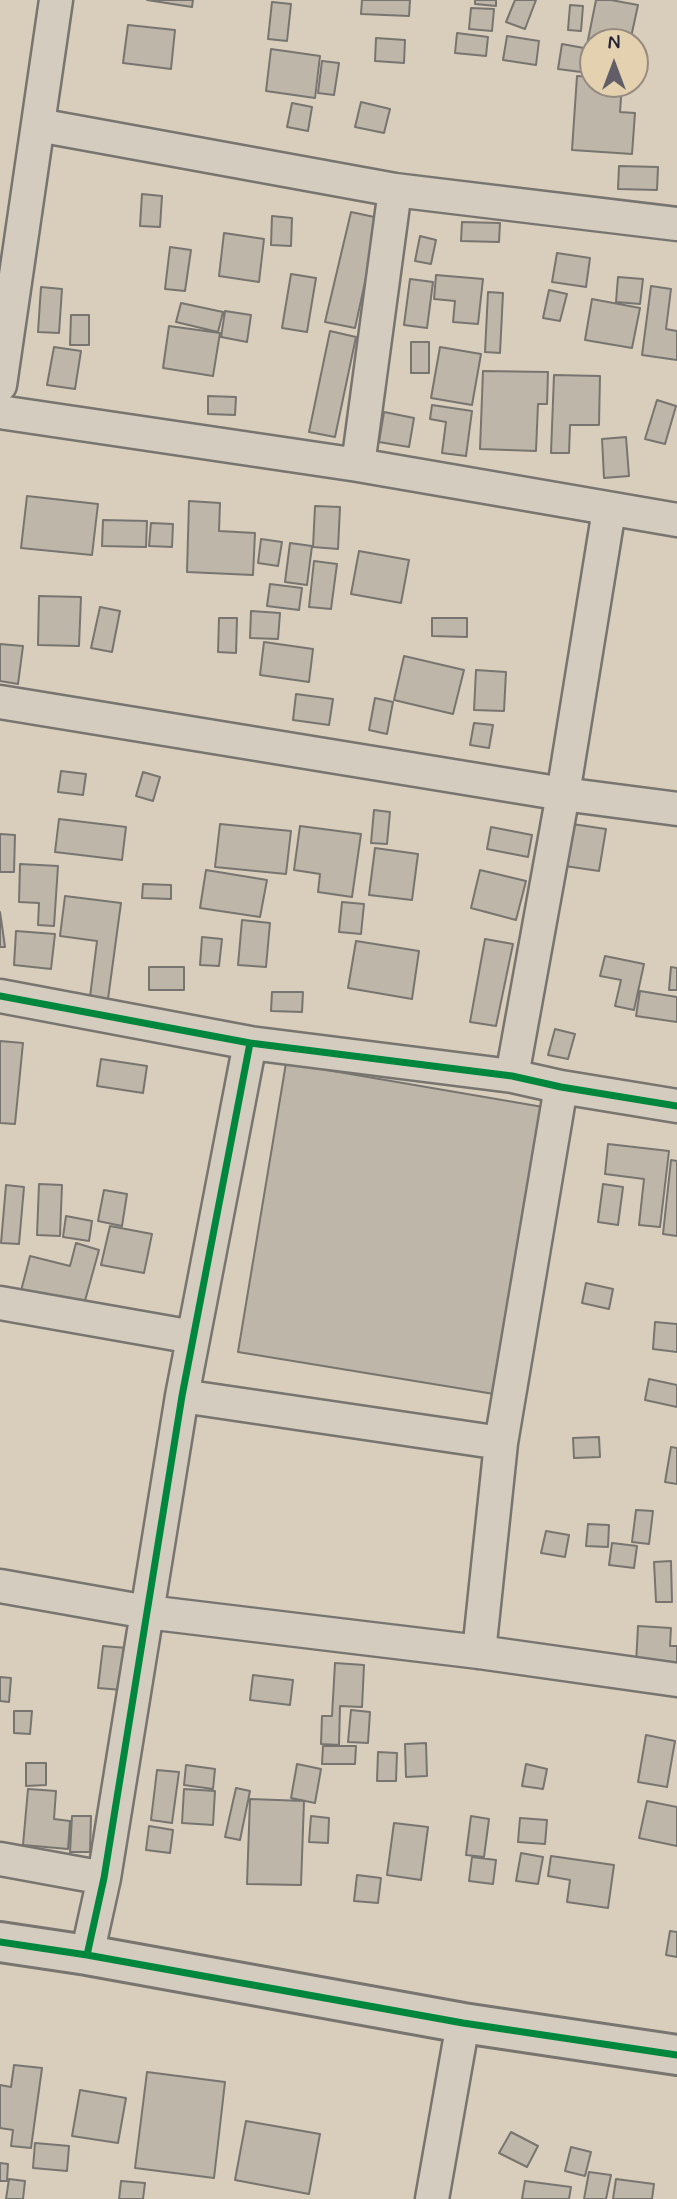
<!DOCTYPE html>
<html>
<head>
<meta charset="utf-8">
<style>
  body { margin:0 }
  #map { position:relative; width:677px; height:2199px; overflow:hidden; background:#d8cebb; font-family:Mynerve,sans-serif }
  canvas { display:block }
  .north { position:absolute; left:579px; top:28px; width:70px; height:70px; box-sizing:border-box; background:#e4d1af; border:2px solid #968b81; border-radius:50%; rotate:0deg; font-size:19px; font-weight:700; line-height:28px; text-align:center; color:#22223b }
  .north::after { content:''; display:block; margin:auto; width:24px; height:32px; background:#625e68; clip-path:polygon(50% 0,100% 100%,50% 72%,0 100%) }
</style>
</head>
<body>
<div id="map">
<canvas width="677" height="2199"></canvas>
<div class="north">N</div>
</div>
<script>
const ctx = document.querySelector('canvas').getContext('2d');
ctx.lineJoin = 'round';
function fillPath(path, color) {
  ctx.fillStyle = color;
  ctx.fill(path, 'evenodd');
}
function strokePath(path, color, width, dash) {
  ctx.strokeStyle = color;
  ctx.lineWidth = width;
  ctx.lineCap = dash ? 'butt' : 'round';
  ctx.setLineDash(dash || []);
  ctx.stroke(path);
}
const building = new Path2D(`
  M147,0h46l-1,7z
  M362,0h48l-1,16 -48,-2z
  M475,0h21v6l-21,-2z
  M515,0h21l-11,29 -19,-7z
  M596,0h15l27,5 -8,37h-37v4l-6,-1z
  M272,2l19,2 -4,37 -19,-2z
  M570,5l13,1 -2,25 -13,-1z
  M471,8l23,1 -2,22 -23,-2z
  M128,25l47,5 -4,39 -48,-6z
  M457,33l31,4 -2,19 -31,-3z
  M507,36l32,5 -3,24 -33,-5z
  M376,38l29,2 -1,23 -29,-2z
  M562,44l22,4 -3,24 -23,-3z
  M271,49l49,7 -5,42 -49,-7z
  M322,61l17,2 -5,32 -16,-2z
  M577,76l16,1v7h29l-2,28 15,1 -3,41 -60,-4z
  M361,102l29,7 -6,24 -29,-6z
  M292,103l20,4 -4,24 -21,-4z
  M619,166l39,1 -1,23 -39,-1z
  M142,194l20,2 -2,31 -20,-1z
  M351,212l28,6 -24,110 -30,-6z
  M272,216l20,2 -1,28 -20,-1z
  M462,222l38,1 -1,19 -38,-1z
  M224,233l40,6 -5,43 -40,-6z
  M420,236l16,4 -5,24 -16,-3z
  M170,247l21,3 -6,41 -20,-2z
  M557,253l33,5 -4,29 -34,-5z
  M291,274l25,4 -9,54 -25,-4z
  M436,275l47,4 -5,45 -25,-2 2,-21 -21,-2z
  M618,277l25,2 -3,25 -24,-2z
  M410,279l23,3 -6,46 -23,-3z
  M651,286l20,3 -5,40 11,2v29l-35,-5z
  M41,287l21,2 -3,44 -21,-1z
  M549,290l18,4 -7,27 -17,-3z
  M488,292l15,1 -3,60 -15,-1z
  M592,299l48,9 -8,40 -47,-8z
  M181,303l42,9 -5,20 -42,-10z
  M225,311l26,4 -4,27 -26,-5z
  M71,315h18v30h-19z
  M169,326l51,7 -7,43 -50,-8z
  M330,331l26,6 -21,100 -26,-5z
  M411,342h18v31h-18z
  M54,347l27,4 -6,38 -28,-4z
  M440,347l41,7 -9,51 -41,-7z
  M483,371l65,1 -1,32h-9l-2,47 -56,-2z
  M554,375l46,1 -1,49h-29l-1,28h-18z
  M208,396l28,1 -1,18 -27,-1z
  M657,400l19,6 -11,38 -20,-5z
  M432,405l40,6 -6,45 -24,-3 4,-31 -16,-3z
  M384,412l30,6 -5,29 -30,-5z
  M626,437l3,39 -25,2 -2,-39z
  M27,496l71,8 -6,51 -71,-7z
  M189,501l31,2 -1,28 36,2 -2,42 -66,-3z
  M315,506l25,1 -2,42 -25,-2z
  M103,520l44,1 -1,26 -44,-1z
  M151,523l22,1 -1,23 -23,-1z
  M261,539l21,3 -4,24 -20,-3z
  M290,543l22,3 -5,39 -22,-3z
  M359,551l50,9 -8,43 -50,-9z
  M314,561l23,3 -6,45 -22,-2z
  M270,584l32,4 -3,22 -32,-4z
  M39,596l42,1 -2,49 -41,-1z
  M100,607l20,4 -8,41 -21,-4z
  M251,611l29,2 -2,26 -28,-1z
  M219,618h18l-1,35 -18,-1z
  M432,618h35v19l-35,-1z
  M264,642l49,7 -4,33 -49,-7z
  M0,644l23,2 -5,38 -18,-3z
  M404,656l60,14 -11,44 -59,-14z
  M476,670l30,2 -2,39 -30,-1z
  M296,694l37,5 -4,26 -36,-5z
  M375,698l18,4 -6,32 -18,-4z
  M474,723l19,2 -4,23 -19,-3z
  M61,771l25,3 -3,21 -25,-3z
  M143,772l17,5 -7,24 -17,-5z
  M374,810l16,2 -3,32 -16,-1z
  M59,819l67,8 -4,33 -67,-8z
  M220,824l71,7 -5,43 -71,-7z
  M572,824l34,5 -7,42 -34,-5z
  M300,826l61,8 -9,63 -34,-5 2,-18 -26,-4z
  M491,827l41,8 -4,22 -41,-8z
  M0,834l15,1 -1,37h-14z
  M375,848l43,6 -6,46 -43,-5z
  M20,864l38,2 -4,60 -16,-1 1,-22 -20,-1z
  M206,870l61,10 -7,37 -60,-9z
  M480,870l46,11 -10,39 -45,-12z
  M143,884l28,1v14l-29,-1z
  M65,896l56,7 -13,96 -18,-2 7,-56 -37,-5z
  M342,902l22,2 -3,30 -22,-2z
  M0,912l5,35h-5z
  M242,920l28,3 -4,44 -28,-2z
  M16,931l39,3 -4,35 -37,-4z
  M202,937l20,2 -3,27 -19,-1z
  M485,939l28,5 -17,82 -26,-4z
  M356,941l63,10 -7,48 -64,-11z
  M605,956l39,8 -10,46 -19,-4 6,-26 -21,-4z
  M149,967h35v23h-35z
  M671,967l6,1v22h-8z
  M640,991l37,6v25l-41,-6z
  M272,992h31l-1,20 -31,-1z
  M555,1029l20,5 -7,25 -20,-4z
  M0,1041l23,2 -8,81 -15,-1z
  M101,1059l46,7 -4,27 -46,-7z
  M286,1063l257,44 -49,287 -256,-42z
  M608,1144l61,7 -9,76 -21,-2 5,-46 -39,-5z
  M671,1160l6,1v75l-14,-2z
  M39,1184l23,1 -2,51 -23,-1z
  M603,1184l20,3 -5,38 -20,-3z
  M6,1185l18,2 -5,57 -18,-1z
  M104,1190l23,4 -5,32 -24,-5z
  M66,1216l26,5 -3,20 -26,-4z
  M110,1226l42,8 -8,39 -43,-8z
  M76,1243l23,7 -16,58 -62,-17 9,-35 40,10z
  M586,1283l27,6 -4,20 -27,-6z
  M655,1322l22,2v28l-24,-3z
  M649,1379l28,6v22l-32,-7z
  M599,1437l1,20 -26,1 -1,-20z
  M671,1447l6,1v36l-12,-2z
  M636,1510l17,1 -4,33 -17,-2z
  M588,1524l21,1 -1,22 -22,-1z
  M546,1531l23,4 -4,22 -24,-4z
  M612,1543l25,3 -3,22 -25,-3z
  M671,1561l1,41h-16l-2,-40z
  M638,1626l33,2 -1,18h7v20l-41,-2z
  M103,1646l24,2 -5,42 -24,-2z
  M335,1663l29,2 -2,42 -22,-1 -1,39 -18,-1 1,-28h10z
  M253,1675l40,5 -3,25 -40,-5z
  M0,1677l11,1 -2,24 -9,-1z
  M351,1710l19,2 -2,31 -20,-1z
  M14,1711h18l-2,23 -16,-1z
  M646,1735l29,6 -8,46 -29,-5z
  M426,1743l1,33 -21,1 -1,-33z
  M323,1746h33l-1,18h-33z
  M378,1752l19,1 -1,28h-19z
  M26,1763h20v22l-20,1z
  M297,1764l24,5 -6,34 -24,-5z
  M526,1764l21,5 -4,20 -21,-3z
  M186,1765l29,4 -2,20 -29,-4z
  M157,1770l22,2 -7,51 -21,-3z
  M236,1788l14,3 -10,49 -15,-3z
  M28,1789l28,2 -2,28 16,2 -2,28 -45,-4z
  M184,1789l31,2 -2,34 -31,-2z
  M250,1799l54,2 -3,84 -54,-1z
  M647,1801l30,6v39l-38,-8z
  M72,1816h19l-1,36h-20z
  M311,1816l18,2 -1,25 -19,-1z
  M471,1816l18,3 -5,38 -18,-2z
  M520,1818l27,2 -2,24 -27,-2z
  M394,1823l34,4 -7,53 -34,-5z
  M149,1826l24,4 -3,23 -24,-3z
  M521,1853l22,4 -5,27 -22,-3z
  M551,1856l63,9 -6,43 -41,-6 3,-22 -22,-4z
  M472,1857l24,3 -3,24 -24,-3z
  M357,1875l24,3 -3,25 -24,-2z
  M670,1931l7,1v25l-11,-2z
  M14,2065l28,3 -11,80 -20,-2 2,-16 -13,-2v-43l11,2z
  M147,2072l78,10 -11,96 -79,-10z
  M80,2090l46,8 -8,45 -46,-7z
  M246,2121l74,13 -11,60 -74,-14z
  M511,2132l27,14 -11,21 -28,-14z
  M35,2143l34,3 -2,25 -34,-3z
  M571,2147l20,5 -6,24 -20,-5z
  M0,2163l8,1 -1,17h-7z
  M589,2172l22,3 -5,24h-22z
  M9,2179l16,2 -2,18h-17z
  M616,2179l38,5 -2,15h-39z
  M121,2181l24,2 -2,16h-24z
  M525,2181l46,6 -2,12h-47z`);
const street = new Path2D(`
  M38,125l357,65 282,34
  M0,385l56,-385
  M0,412l358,53 319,55
  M358,465l37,-275
  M0,702l563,92 114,15
  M0,996l250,47 262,33 49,11 116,19
  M512,1076l51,-282 46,-284
  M0,1303l193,34
  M182,1396l319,47
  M0,1586l147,26 332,40 198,28
  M479,1652l22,-209 60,-356
  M0,1859l104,19
  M87,1955l17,-77 78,-482 68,-353
  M432,2199l31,-176`);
const secondary = new Path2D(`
  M0,1942l87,13 376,68 214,32`);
const cycleway = new Path2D(`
  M0,996l250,47 262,33 49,11 116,19
  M0,1942l87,13 376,68 214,32
  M87,1955l17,-77 78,-482 68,-353`);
fillPath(building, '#bdb6a9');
strokePath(building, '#787470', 2);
strokePath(street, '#787470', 37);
strokePath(secondary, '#787470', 44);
strokePath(street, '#d4ccbf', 32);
strokePath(secondary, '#d4ccbf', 38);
strokePath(cycleway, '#00873e', 7);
</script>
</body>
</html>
